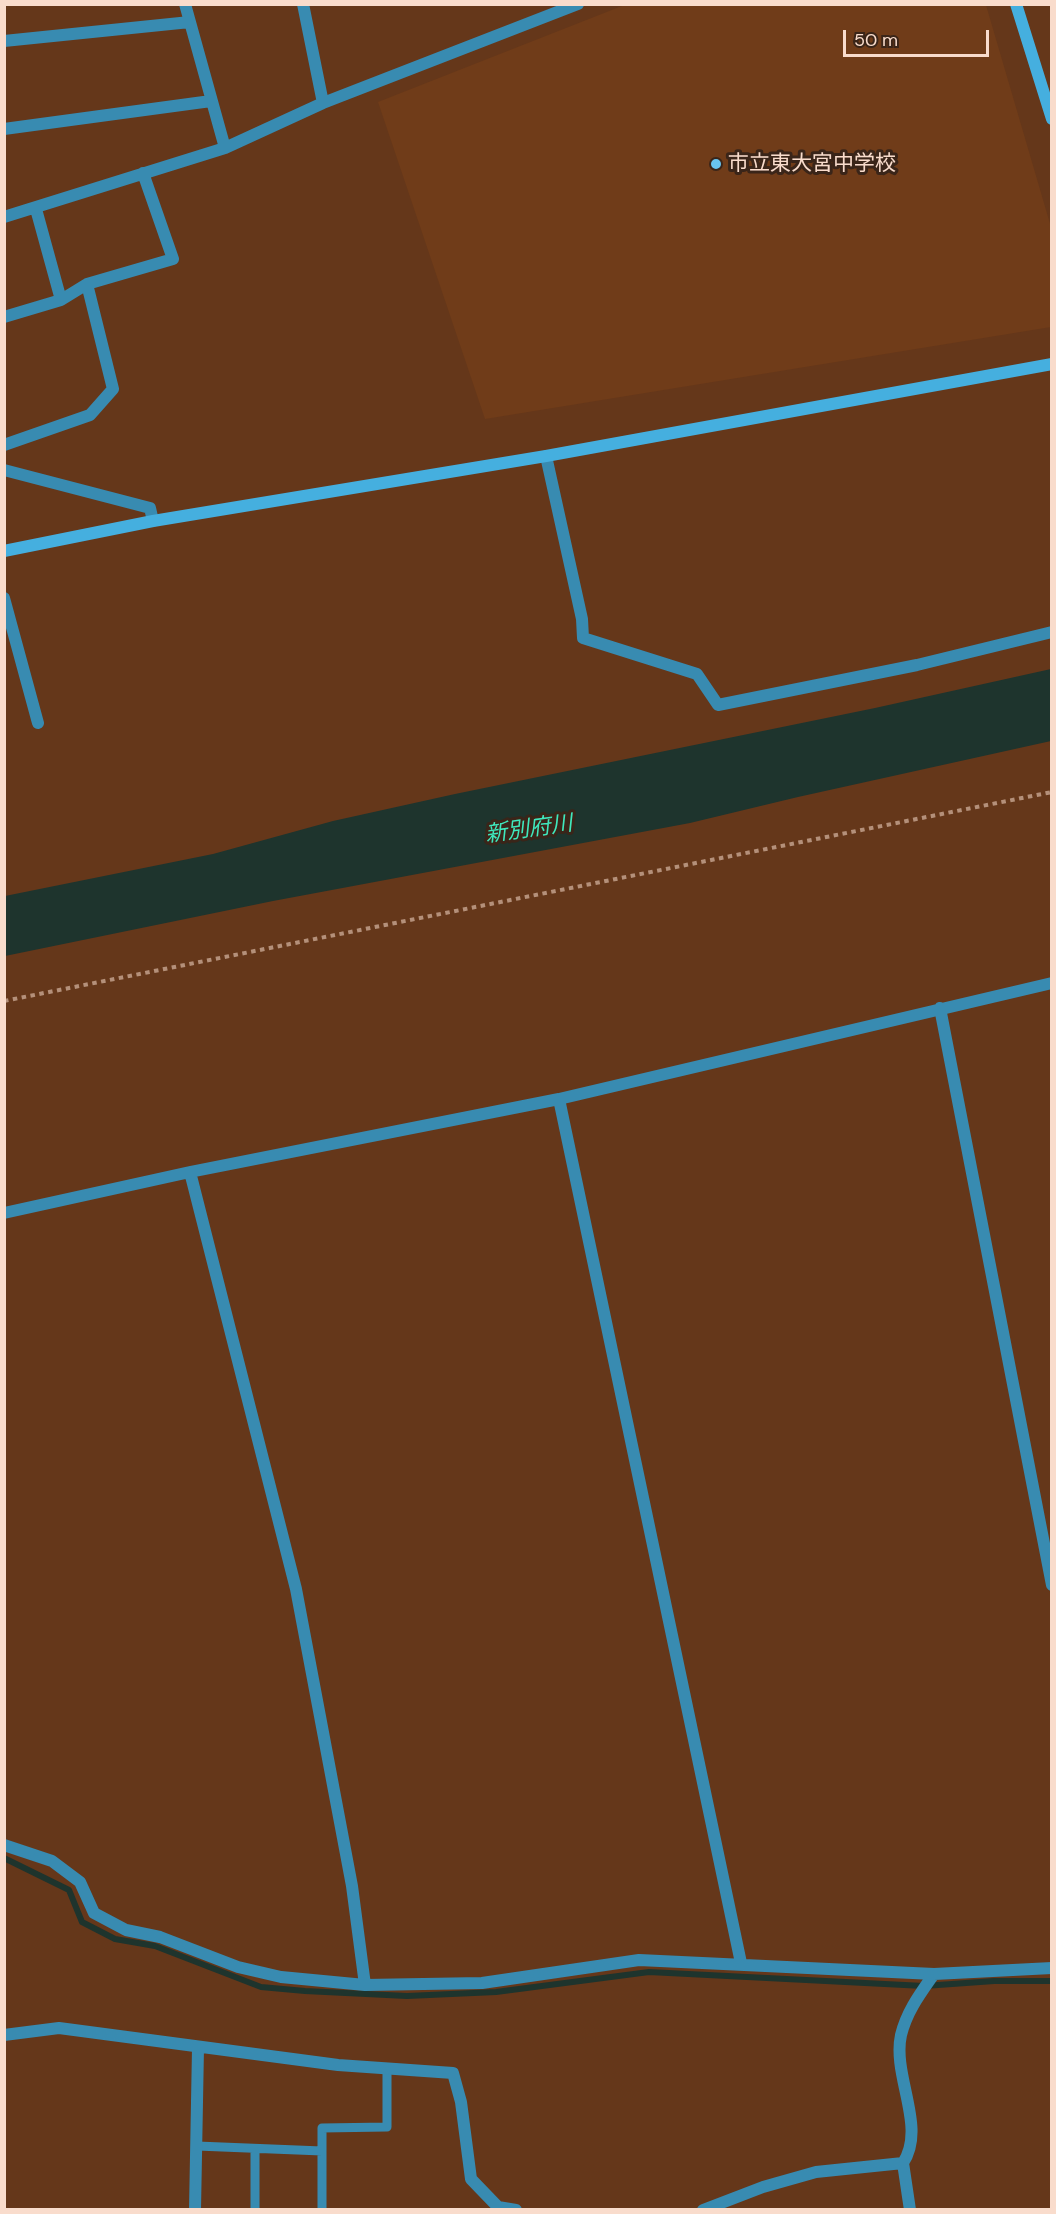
<!DOCTYPE html>
<html>
<head>
<meta charset="utf-8">
<style>
  body { margin:0 }
  #map { position:relative; width:1056px; height:2214px; overflow:hidden; background:#65371a; font-family:"DM Sans",sans-serif }
  canvas { display:block }
  .frame { position:absolute; inset:0; border:6px solid #f9dccc; pointer-events:none }
  .scale { position:absolute; left:843px; top:30px; width:146px; height:27px; box-sizing:border-box; border:3px solid #f9dccc; border-top:0; padding-left:8px; font-size:18px; line-height:21px; white-space:nowrap; color:#f9dccc; -webkit-text-stroke:4px #3a2519; paint-order:stroke }
</style>
</head>
<body>
<div id="map">
<canvas width="1056" height="2214"></canvas>
<div class="frame"></div>
<div class="scale">50 m</div>
</div>
<script>
const ctx = document.querySelector('canvas').getContext('2d');
ctx.lineJoin = 'round';
function fillPath(path, color) {
  ctx.fillStyle = color;
  ctx.fill(path, 'evenodd');
}
function strokePath(path, color, width, dash) {
  ctx.strokeStyle = color;
  ctx.lineWidth = width;
  ctx.lineCap = dash ? 'butt' : 'round';
  ctx.setLineDash(dash || []);
  ctx.stroke(path);
}
function drawText(font, color, halo, rows, align = 'center') {
  ctx.font = font + ' "DM Sans","Noto Sans JP",sans-serif';
  ctx.lineWidth = 6;
  ctx.setLineDash([]);
  ctx.textBaseline = 'middle';
  ctx.strokeStyle = halo;
  ctx.fillStyle = color;
  for (const [text, x, y, turn = 0] of rows) {
    ctx.save();
    ctx.translate(x, y);
    ctx.rotate((+turn || 0) * Math.PI / 180);
    ctx.textAlign = isNaN(turn) ? turn : align;
    if (halo) ctx.strokeText(text, 0, 0);
    ctx.fillText(text, 0, 0);
    ctx.restore();
  }
}
const built = new Path2D(`
  M627,4l359,1 65,222v100l-566,92 -107,-317z`);
const water = new Path2D(`
  M1051,669v72l-253,56 -108,26 -417,78 -268,55v-60l208,-42 120,-33 122,-27 420,-86z`);
const stream = new Path2D(`
  M4,1858l65,32 13,32 33,17 40,7 106,41 44,4 102,5 89,-4 153,-20 275,14 70,-5h58`);
const path = new Path2D(`
  M4,1001l1048,-209`);
const lane = new Path2D(`
  M197,2146l125,5
  M255,2210v-61
  M322,2210v-82l65,-1v-59`);
const street = new Path2D(`
  M185,4l40,144
  M303,4l20,99
  M4,41l186,-19
  M4,129l207,-28
  M36,209l25,91
  M4,217l221,-69 98,-45 255,-99
  M4,317l57,-17 26,-16 86,-25 -30,-86
  M4,445l86,-30 23,-26 -26,-105
  M546,456l36,163 1,19 114,36 21,31 199,-40 135,-33
  M4,470l146,38 3,13
  M4,598l34,125
  M940,1008l112,577
  M559,1099l182,864
  M190,1172l106,417 56,297 13,99
  M4,1213l186,-41 369,-73 493,-116
  M4,1845l48,16 28,21 14,31 32,17 34,7 78,30 43,10 84,8 117,-2 157,-23 295,14 118,-6
  M4,2035l55,-7 279,37 115,8 8,29 10,77 27,28 18,3
  M195,2210l3,-162
  M703,2210l60,-23 53,-15 87,-9
  M910,2210l-7,-47c24,-36 -11,-87 -2,-128 6,-24 19,-41 33,-61`);
const secondary = new Path2D(`
  M1016,4l36,115
  M4,551l149,-30 393,-65 506,-92`);
const markers = [
  [716,164,6,"#68c4f0"]
];
const poiNames = [
  ["市立東大宮中学校",728,164]
];
const waterNames = [
  ["新別府川",529,830,-8]
];
fillPath(built, '#703c19');
fillPath(water, '#1e342d');
strokePath(stream, '#1e342d', 6);
strokePath(path, '#b4907a', 4, [4.5, 4.5]);
strokePath(lane, '#388bb1', 9);
strokePath(street, '#388bb1', 12);
strokePath(secondary, '#45afdf', 12);
for (const [x, y, r, color] of markers) {
  const dot = new Path2D();
  dot.arc(x, y, r, 0, 2 * Math.PI);
  ctx.fillStyle = color;
  ctx.fill(dot);
  strokePath(dot, '#3a2519', 2);
}
drawText('21px', '#f9dccc', '#3a2519', poiNames, 'left');
drawText('italic 22px', '#3fe8bd', '#3a2519', waterNames);
</script>
</body>
</html>
